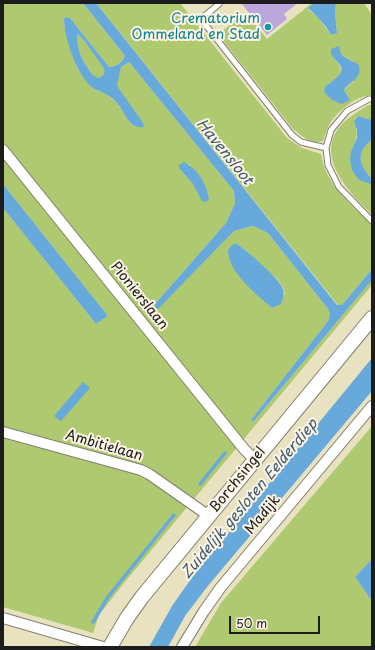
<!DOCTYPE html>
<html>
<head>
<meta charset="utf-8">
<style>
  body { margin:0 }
  #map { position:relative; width:375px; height:650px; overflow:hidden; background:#e9e2c0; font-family:"Playpen Sans",sans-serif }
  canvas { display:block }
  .frame { position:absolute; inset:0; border:4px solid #1c1c1c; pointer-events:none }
  .scale { position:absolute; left:229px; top:616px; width:91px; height:18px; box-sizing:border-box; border:2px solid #1c1c1c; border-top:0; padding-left:5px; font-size:12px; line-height:14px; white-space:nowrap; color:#1c1c1c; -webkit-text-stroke:3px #fcf5e5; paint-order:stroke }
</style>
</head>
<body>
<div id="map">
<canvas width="375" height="650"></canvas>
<div class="frame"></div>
<div class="scale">50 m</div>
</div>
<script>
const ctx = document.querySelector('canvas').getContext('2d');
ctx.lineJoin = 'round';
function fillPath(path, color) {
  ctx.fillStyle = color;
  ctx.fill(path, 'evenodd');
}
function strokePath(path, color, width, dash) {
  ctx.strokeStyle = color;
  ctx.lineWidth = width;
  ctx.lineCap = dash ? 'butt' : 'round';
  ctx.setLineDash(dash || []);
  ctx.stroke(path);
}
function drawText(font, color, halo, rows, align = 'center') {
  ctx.font = font + ' "Playpen Sans",sans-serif';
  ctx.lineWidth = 4;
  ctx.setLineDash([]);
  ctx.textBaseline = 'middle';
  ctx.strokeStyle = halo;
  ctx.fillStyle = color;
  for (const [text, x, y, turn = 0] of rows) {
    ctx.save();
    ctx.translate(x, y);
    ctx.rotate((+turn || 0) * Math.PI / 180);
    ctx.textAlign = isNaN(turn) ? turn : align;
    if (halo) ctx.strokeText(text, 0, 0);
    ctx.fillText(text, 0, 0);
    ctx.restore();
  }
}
const green = new Path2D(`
  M3,3h80l42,53c-3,7 -9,11 -16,11l-39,-49 -4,-1 -2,2v6l7,25 7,20 16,19 12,5 11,9 13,20 4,3 9,1 -1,-6 -26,-35 5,-19 8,-5 105,129 1,12 -9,20 -71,81 3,4 76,-77 19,-5 15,7 60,76 2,5 -2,7 -77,99v1l2,1 119,-142v5l-248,298 -25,32 -6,18 -90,-26v-399l93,116 12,-8 -105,-132zM190,164l3,20 -14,-16zM236,243l7,5 34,31 6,8 2,7 -13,14 -30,-29 -10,-34z
  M96,3h84l107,135 15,10 19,6c5,32 29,49 51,71v44l-30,36h-4z
  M312,3h2l-6,6 10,8 13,18 6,-3 -2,-19 1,-10h28l8,12v80c-16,1 -33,15 -42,28 -3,5 -5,12 -7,18 -12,4 -21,-5 -30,-12l-75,-95 28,-21 21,26zM340,52l5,6 8,3 1,20 -10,9 6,10 -25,-13c12,-10 23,-13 10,-27z
  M77,34l6,5 20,28c3,6 1,8 -5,12 -4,-2 -6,-5 -9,-9 -8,-11 -12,-22 -12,-36z
  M368,105h4v15l-14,-4 -4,4c5,14 3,18 -3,31l20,33 1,-1v31c-23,-21 -60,-60 -29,-91 7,-7 16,-12 25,-18z
  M372,140v39c-13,-14 -17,-27 0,-39z
  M372,426v133l-17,18 17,24v46h-177l26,-44z`);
const water = new Path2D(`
  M83,3h13l241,302h5l30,-36v11l-119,142 -2,-2 77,-99 2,-7 -2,-5 -60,-76 -15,-7 -19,5 -76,78 -3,-2v-3l71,-81 9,-20 -1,-12 -105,-129 -8,5 -4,19 25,35 2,6c-16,3 -19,-16 -28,-25 -4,-4 -9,-8 -15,-10 -2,-2 -6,-2 -8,-4 -16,-11 -29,-51 -29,-69l2,-2 4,1 39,49c7,0 13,-4 16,-11zM77,34l6,5 20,28c3,6 1,8 -4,11 -5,-1 -7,-4 -10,-8 -8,-11 -12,-22 -12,-36z
  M314,3h22l-1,10 2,20 -6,2c-6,-11 -14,-19 -23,-27z
  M339,46c1,12 10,13 19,18 6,13 -7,17 -14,26l6,10 -8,4 -10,-4 -8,-8 1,-5c5,-5 19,-12 16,-20 -2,-4 -8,-9 -10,-13v-5z
  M358,116l14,4v20c-17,12 -13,25 0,39l-1,5 -12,-4 -7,-10 -2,-10 1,-9 6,-13v-8l-3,-9z
  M184,162c14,7 22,21 25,37l-3,3 -4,-1 -9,-17 -14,-16v-3z
  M3,184l105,132 -12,8 -93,-116z
  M236,243c9,6 45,37 47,46 2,5 0,9 -2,15l-9,4c-16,-14 -44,-36 -44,-58l4,-5z
  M372,358v33l-165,196 -22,29 -17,31h-19l23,-41 21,-30z
  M83,382l7,6 -29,33 -7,-5z
  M372,559v42l-17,-24z`);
const stream = new Path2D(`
  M200,484l25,-31
  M93,622l15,-25 66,-82`);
const building = new Path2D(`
  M241,3h57l-14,11 3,5 -20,16z`);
const lane = new Path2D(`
  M219,4l-18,15 91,116 9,7 25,6 2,17 11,22 33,34
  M326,148l5,-18 16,-19 22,-12h3`);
const street = new Path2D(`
  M3,150l241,299 10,10
  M3,432l138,38 8,4 60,42
  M3,618l100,29
  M182,647l22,-36 17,-24 151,-181`);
const secondary = new Path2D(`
  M110,647l17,-29 15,-21 230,-279`);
const markers = [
  [268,27,4,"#0f9aa8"]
];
const cultureNames = [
  ["Crematorium",260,19],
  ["Ommeland en Stad",260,35]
];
const streetNames = [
  ["Pionierslaan",139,296,51],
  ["Ambitielaan",104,446,16],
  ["Borchsingel",238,480,-51],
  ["Madijk",263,515,-50]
];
const waterNames = [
  ["Havensloot",224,152,51],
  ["Zuidelijk gesloten Eelderdiep",250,499,-50]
];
fillPath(green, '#aec96f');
fillPath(water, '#68a9db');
strokePath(stream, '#68a9db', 3.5);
fillPath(building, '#bca7dd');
strokePath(lane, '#827f6e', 7);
strokePath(street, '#827f6e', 12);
strokePath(secondary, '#827f6e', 16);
strokePath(lane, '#fff', 5);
strokePath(street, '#fff', 10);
strokePath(secondary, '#fff', 14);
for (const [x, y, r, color] of markers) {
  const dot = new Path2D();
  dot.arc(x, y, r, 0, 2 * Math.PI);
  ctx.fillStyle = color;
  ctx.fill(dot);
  strokePath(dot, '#fcf5e5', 1.5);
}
drawText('14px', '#0d838f', '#fcf5e5', cultureNames, 'right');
drawText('14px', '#1c1c1c', '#fcf5e5', streetNames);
drawText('italic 15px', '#3e5b72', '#fcf5e5', waterNames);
</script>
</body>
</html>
